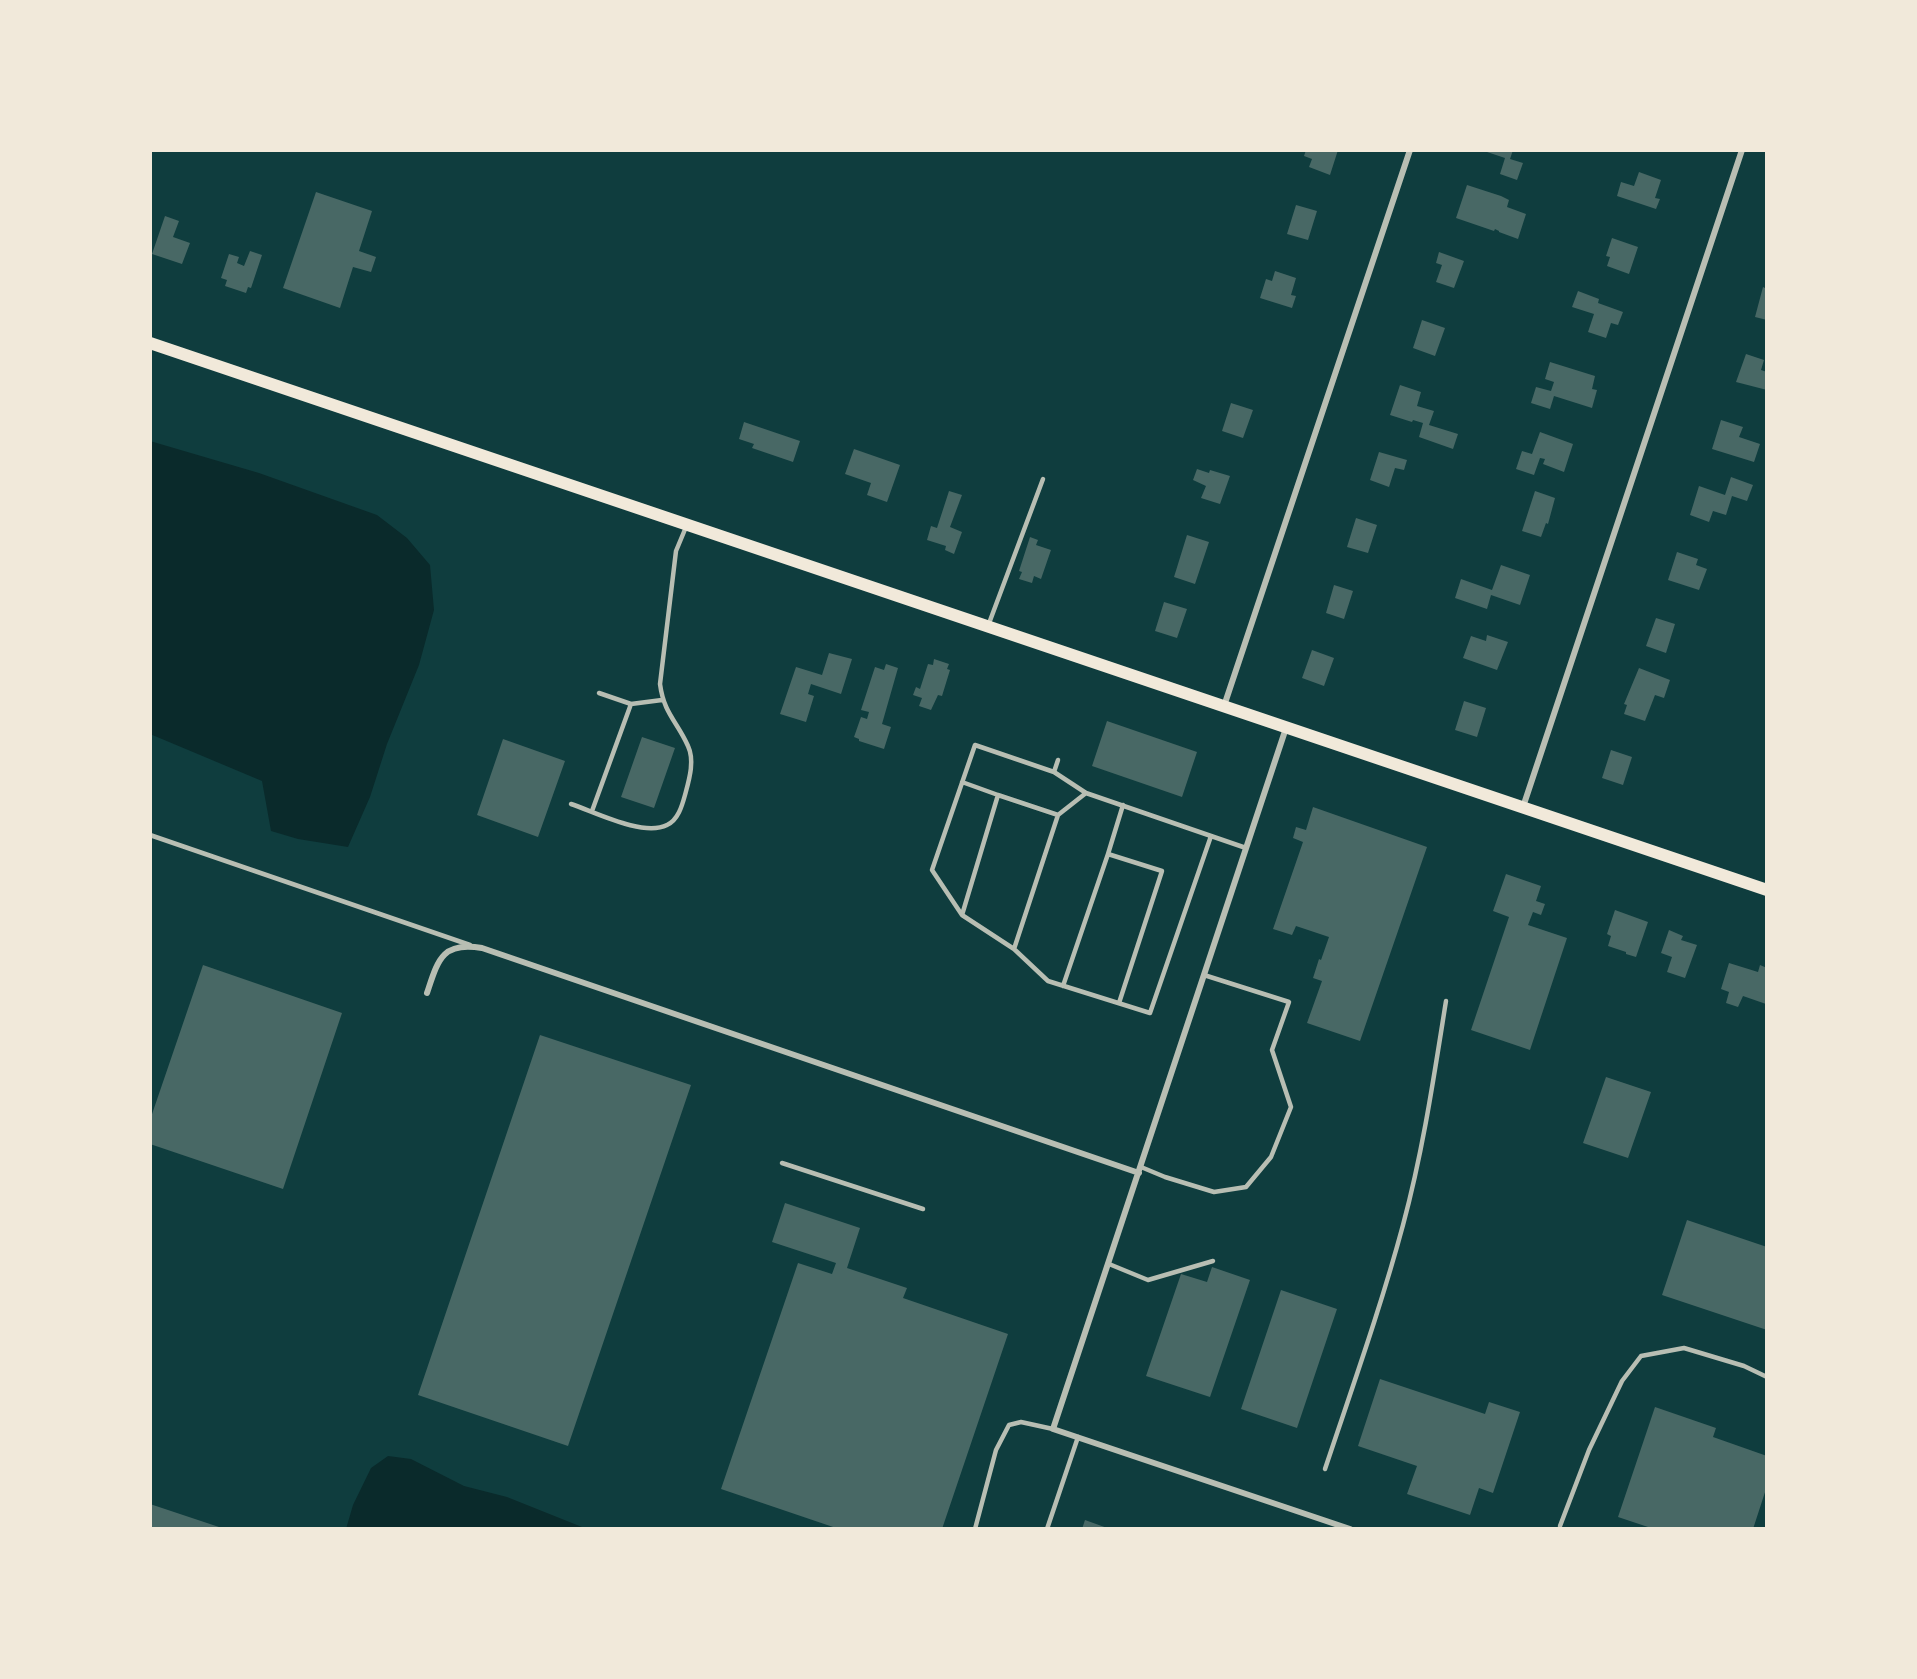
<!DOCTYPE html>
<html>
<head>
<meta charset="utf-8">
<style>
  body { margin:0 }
  #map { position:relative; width:1917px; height:1679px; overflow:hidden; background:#0f3d3e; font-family:Roboto,sans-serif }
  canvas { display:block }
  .frame { position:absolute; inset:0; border:152px solid #f1e9da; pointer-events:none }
</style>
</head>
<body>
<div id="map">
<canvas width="1917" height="1679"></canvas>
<div class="frame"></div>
</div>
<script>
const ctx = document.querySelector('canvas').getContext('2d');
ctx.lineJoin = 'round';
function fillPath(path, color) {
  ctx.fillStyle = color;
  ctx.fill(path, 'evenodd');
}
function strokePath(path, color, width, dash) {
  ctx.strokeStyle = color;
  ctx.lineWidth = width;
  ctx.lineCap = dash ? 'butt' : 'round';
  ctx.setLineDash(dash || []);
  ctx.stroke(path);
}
const water = new Path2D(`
  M150,441l109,32 118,42 30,23 23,27 4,45 -15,55 -32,79 -17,53 -22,50 -50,-8 -27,-8 -9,-50 -112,-47z
  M388,1456l23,3 53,27 43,11 80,32h-241l7,-24 18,-37z`);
const building = new Path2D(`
  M1306,150h32l-8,25 -21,-8 3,-8 -8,-3z
  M1481,150h32l-3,9 13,4 -6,17 -17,-6 5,-16z
  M1639,172l22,8 -6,18 5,1 -4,10 -39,-13 4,-14 13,4z
  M1467,185l34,11 8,4 -2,7 19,7 -8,25 -19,-7v-1l-4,-2 -1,2 -38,-13z
  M316,192l56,19 -13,40 17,6 -5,15 -18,-5 -13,41 -57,-20z
  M1296,205l21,6 -9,29 -21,-6z
  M165,216l14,5 -6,16 17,6 -8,21 -30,-10z
  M1612,238l26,9 -9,27 -22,-8 3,-9 -4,-1z
  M250,251l12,4 -11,33 -3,-1 -2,6 -21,-7 2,-6 -6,-2 8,-24 10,3 -2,6 7,3z
  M1439,252l25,9 -10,27 -18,-6 6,-17 -6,-2z
  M1275,271l21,7 -5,17 5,1 -4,12 -32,-10 6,-19 6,2z
  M1763,287l4,2v31l-12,-3z
  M1578,291l21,8 -1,4 25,9 -5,13 -7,-2 -5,15 -18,-6 6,-18 -22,-7z
  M1422,320l23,8 -10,28 -22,-8z
  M1746,354l18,6 -3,10 6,2v18l-31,-8z
  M1550,362l45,14 -3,13 5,1 -5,18 -38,-12 -4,13 -19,-6 5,-16 15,4 3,-9 -9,-3z
  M1400,385l21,7 -4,14 17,5 -5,14 29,9 -5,15 -34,-12 4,-14 -10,-3 -1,2 -22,-7z
  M1231,403l22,7 -10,28 -21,-7z
  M1721,420l22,7 -4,10 21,7 -6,18 -42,-13z
  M744,422l56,19 -7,21 -41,-14 2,-4 -15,-5z
  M1540,432l33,12 -9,28 -21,-8 2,-5 -5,-1 -6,17 -18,-6 6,-18 10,3z
  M854,449l46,16 -13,37 -20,-7 4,-12 -26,-9z
  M1379,452l28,8 -3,10 -9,-2 -6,19 -19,-7z
  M1197,469l12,4 1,-3 20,6 -10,28 -19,-6 5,-12 -13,-6z
  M1731,477l22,8 -6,16 -15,-5 -6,19 -13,-4 -4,11 -19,-7 9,-29 26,9z
  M949,491l13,4 -12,32 12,5 -8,22 -9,-4 1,-4 -19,-6 4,-14 6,2z
  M1535,491l20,7 -7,26 -2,-1 -5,14 -19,-6z
  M1356,518l21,7 -9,28 -21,-6z
  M1187,535l22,7 -14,42 -21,-7z
  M1030,537l8,3 -2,5 15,5 -10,29 -7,-3 -2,7 -13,-4 3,-7 -3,-1z
  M1677,552l21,7 -2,6 11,4 -8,21 -31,-10z
  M1501,565l29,10 -10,30 -29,-10 -4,14 -32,-11 6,-19 31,11z
  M1334,585l19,6 -9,28 -18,-6z
  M1164,602l23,7 -10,29 -22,-7z
  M1656,618l19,6 -9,29 -20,-7z
  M1487,635l21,7 -11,28 -34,-12 8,-22 15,5z
  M1312,650l22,8 -10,28 -22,-8z
  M829,653l23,6 -11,35 -30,-10 -3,10 6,2 -8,26 -26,-8 16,-47 26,8z
  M934,659l15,5 -2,5 3,1 -8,26 -4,-1 -7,15 -12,-4 3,-8 -9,-3 3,-8 4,2 8,-25 5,1z
  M886,664l12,4 -16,56 9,3 -7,22 -25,-8v-2l-5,-2 7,-20 6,2 2,-7 -8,-2 14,-43 9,3z
  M1639,668l31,12 -6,18 -9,-3 -10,26 -21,-7 3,-9 -3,-1z
  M1464,701l22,7 -9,29 -22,-7z
  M1107,721l90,31 -15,45 -90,-31z
  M642,737l33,11 -21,60 -33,-11z
  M503,739l62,22 -27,76 -61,-22z
  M1611,750l21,7 -9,28 -21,-7z
  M1313,807l114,40 -67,194 -53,-18 15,-42 -9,-3 6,-19 2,1 8,-23 -33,-11 -4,9 -19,-6 30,-87 -10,-4 3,-11 10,3z
  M1506,874l35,12 -5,15 9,3 -4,11 -8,-3 -5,13 39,13 -37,112 -59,-20 38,-113 -16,-6z
  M1615,910l33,12 -12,35 -10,-3v-2l-18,-6 3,-10 -4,-2z
  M1669,930l14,6 -2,4 16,5 -12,33 -18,-6 5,-15 -11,-4z
  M1729,963l29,9 2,-7 7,3 -1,36 -23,-8 -5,11 -12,-4 3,-11 -8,-3z
  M203,965l139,48 -59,176 -133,-45v-24z
  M540,1035l151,50 -123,361 -150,-51z
  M1606,1077l45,15 -23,66 -45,-15z
  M785,1203l75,25 -13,40 60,20 -4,10 105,36 -66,195h-103l-118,-40 77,-226 34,11 4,-11 -64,-21z
  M1687,1220l80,27v83l-105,-35z
  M1212,1267l38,13 -40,117 -64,-21 35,-102 26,8z
  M1281,1290l56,19 -40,119 -56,-19z
  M1380,1379l105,35 4,-12 31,10 -27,81 -14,-5 -9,27 -63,-21 10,-28 -59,-20z
  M1655,1407l61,21 -3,9 54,19v30l-14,43h-99l-36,-12z
  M150,1504l75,25h-75z
  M1085,1520l25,9h-28z`);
const service = new Path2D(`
  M988,626l55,-147
  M599,693l32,11
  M1054,772l32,21 160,55
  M962,782l36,13 -36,120 -30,-45 43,-125 79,27 4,-12
  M571,804c24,8 72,33 96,21 11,-5 15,-19 18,-30 4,-15 10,-34 3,-49 -11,-25 -24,-32 -28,-62l16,-133 10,-24
  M592,811l39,-107 31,-4
  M1058,815l28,-22
  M150,835l320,110
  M1108,854l15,-49
  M962,915l52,34 44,-134 -60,-20
  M1014,949l34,32 102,32 61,-177
  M1063,986l45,-132 54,17 -43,132
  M782,1163l141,46
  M1141,1167l24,10 49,15 32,-5 25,-30 20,-50 -19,-57 17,-48 -85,-27
  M1109,1264l39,16 65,-19
  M1325,1469c27,-81 56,-162 78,-244 20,-74 31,-149 43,-224
  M1560,1526l29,-76 33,-69 19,-25 43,-8 60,18 23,11
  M975,1529l21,-79 13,-25 12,-3 32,7
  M1047,1529l31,-92`);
const minor = new Path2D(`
  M1224,706l186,-556
  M1286,728l-233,701 297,100
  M1523,807l219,-657
  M427,993c11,-33 15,-52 55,-45l657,225`);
const secondary = new Path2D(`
  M150,343l1617,547`);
fillPath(water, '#0a2a2b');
fillPath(building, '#486865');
strokePath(service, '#b8beb3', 4.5);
strokePath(minor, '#b8beb3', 6);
strokePath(secondary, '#f1e9da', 12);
</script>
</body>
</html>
